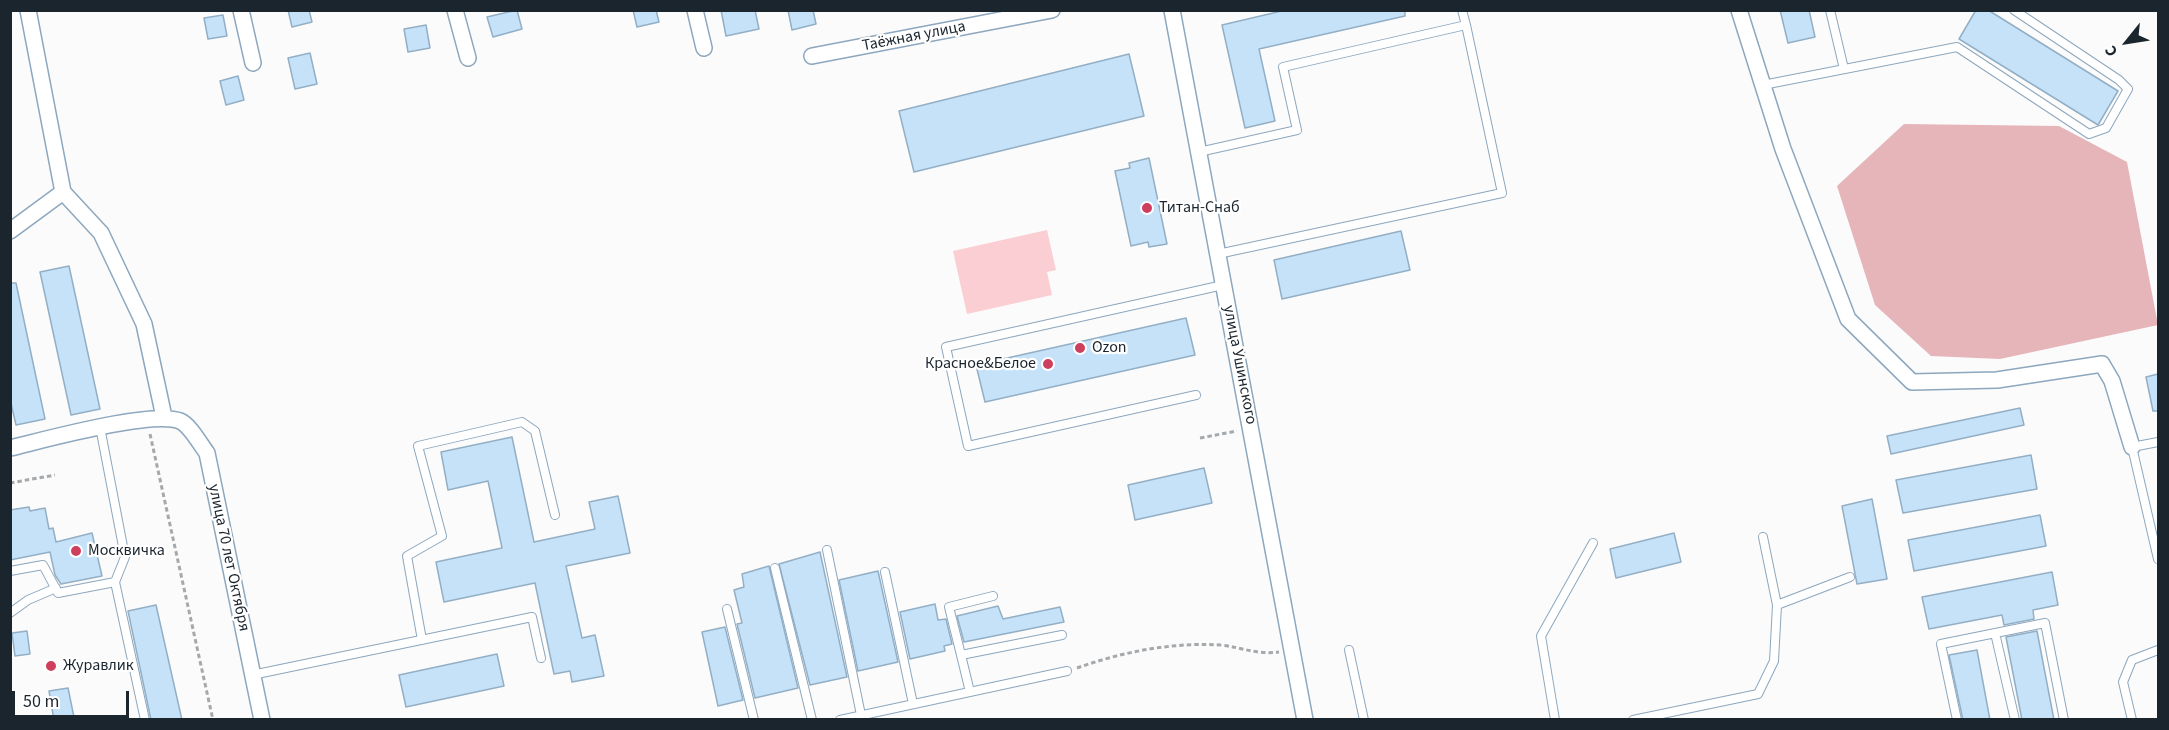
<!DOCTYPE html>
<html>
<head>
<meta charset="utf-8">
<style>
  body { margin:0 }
  #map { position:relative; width:2169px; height:730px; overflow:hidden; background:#fbfbfb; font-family:"Source Sans 3",sans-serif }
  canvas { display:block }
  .frame { position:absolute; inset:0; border:12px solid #1b252e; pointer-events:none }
  .north { position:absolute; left:2097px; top:12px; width:60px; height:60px; -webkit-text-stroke:4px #fff; paint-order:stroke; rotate:240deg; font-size:16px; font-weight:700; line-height:24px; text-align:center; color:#1b252e }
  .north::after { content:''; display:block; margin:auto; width:21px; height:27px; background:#1b252e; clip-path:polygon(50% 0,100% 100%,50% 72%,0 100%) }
  .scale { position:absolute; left:12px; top:691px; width:117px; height:27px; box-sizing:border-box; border:3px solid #1b252e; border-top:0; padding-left:8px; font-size:18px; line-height:21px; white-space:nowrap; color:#1b252e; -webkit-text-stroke:4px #fff; paint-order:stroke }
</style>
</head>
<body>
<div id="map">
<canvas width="2169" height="730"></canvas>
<div class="frame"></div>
<div class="north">С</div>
<div class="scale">50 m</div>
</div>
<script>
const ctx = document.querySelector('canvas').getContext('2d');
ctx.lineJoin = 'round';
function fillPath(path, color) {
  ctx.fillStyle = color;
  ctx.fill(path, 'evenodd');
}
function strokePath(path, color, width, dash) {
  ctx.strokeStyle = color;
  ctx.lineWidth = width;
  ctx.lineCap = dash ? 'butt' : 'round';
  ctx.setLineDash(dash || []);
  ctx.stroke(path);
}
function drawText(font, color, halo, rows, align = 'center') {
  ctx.font = font + ' "Source Sans 3",sans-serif';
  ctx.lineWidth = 4.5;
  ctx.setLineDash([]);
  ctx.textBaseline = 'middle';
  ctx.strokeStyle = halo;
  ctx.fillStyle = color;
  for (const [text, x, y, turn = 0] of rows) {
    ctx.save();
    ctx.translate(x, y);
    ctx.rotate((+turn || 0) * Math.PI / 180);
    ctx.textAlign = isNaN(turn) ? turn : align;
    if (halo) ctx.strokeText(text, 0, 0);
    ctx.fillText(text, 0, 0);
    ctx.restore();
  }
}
const green = new Path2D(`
  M1047,230l9,40 -9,2 5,23 -85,19 -14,-63z`);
const forest = new Path2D(`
  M1904,124l155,2 68,36 31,163 -158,34 -69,-3 -56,-51 -38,-119z`);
const building = new Path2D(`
  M288,10h21l3,12 -20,5z
  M517,10l5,19 -29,8 -6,-20z
  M633,10h23l3,12 -22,5z
  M721,10h34l4,19 -33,7z
  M788,10h25l3,14 -24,6z
  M1286,10h119v6l-146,33 16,72 -30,7 -23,-103z
  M1780,10h29l6,27 -27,6z
  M1976,10h12l130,81 -20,34 -139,-86z
  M223,15l4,21 -19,3 -4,-21z
  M426,25l4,23 -22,4 -4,-23z
  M310,53l7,31 -22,5 -7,-31z
  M1129,54l15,62 -230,56 -15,-61z
  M238,76l6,24 -18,5 -6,-24z
  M1149,158l18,86 -18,3 -1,-5 -17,4 -16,-75 15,-3 -1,-5z
  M1401,231l9,39 -128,29 -8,-39z
  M69,266l31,143 -29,6 -31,-143z
  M10,283h6l29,136 -29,6 -6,-26z
  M1186,318l9,37 -210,47 -9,-37z
  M2158,374v37h-5l-7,-34z
  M2020,408l4,17 -133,29 -4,-18z
  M512,437l22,105 61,-13 -6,-27 29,-6 12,57 -64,13 16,72 13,-3 9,41 -32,6 -2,-11 -16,3 -19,-91 -91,19 -8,-40 66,-14 -14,-67 -40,9 -7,-38z
  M2031,455l6,34 -134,24 -7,-33z
  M1204,468l8,35 -77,17 -7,-35z
  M1872,499l15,80 -30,5 -15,-78z
  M29,507l1,4 15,-3 4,21 4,-1 3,14 36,-9 10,43 -41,8 -6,-9 -5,-23 -40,8v-50z
  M2040,515l6,31 -132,25 -6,-31z
  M1674,533l7,29 -65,16 -6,-29z
  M820,552l27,125 -37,8 -31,-121z
  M769,566l29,122 -43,10 -18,-74 5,-1 -8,-33 10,-3 -2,-13z
  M878,571l20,91 -40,9 -19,-91z
  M2052,572l6,33 -25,5 1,9 -30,6 -2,-10 -73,14 -7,-32z
  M935,604l3,16 8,-1 6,25 -8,2 1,5 -35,8 -10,-47z
  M156,605l26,115h-31l-4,-19 -19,-90z
  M998,606l5,13 57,-12 4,15 -100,20 -7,-26z
  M725,627l18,73 -25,6 -16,-74z
  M27,631l3,23 -15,2 -3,-23z
  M2037,631l17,89h-32l-16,-83z
  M1977,650l13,70h-27l-14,-65z
  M497,654l7,32 -98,21 -7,-32z
  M68,688l6,29 -20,3 -5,-29z`);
const path = new Path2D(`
  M150,434l63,286
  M1200,438l37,-7
  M10,483l45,-8
  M1077,668c45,-16 95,-26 143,-23 22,2 35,10 59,7`);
const lane = new Path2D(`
  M1830,10l14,59
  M1763,85l194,-38 132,87 17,-6 22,-39 -9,-9 -105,-70
  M1199,152l98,-22 -14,-63 183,-42 -4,-15
  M1218,254l284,-61 -36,-168
  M1196,395l-228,51 -22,-99 277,-62
  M100,427l25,130 -10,25
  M2158,442l-26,5 26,112
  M827,550l34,165
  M775,568l37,152
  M10,571l33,-6 15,28 57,-11 30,138
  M885,572l28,132
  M1777,605l73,-28
  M727,609l27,111
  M10,613l18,-13 28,-12
  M1995,633l20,87
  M422,640l-15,-84 35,-20 -24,-90 104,-24 13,9 20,84
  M1349,650l15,70
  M961,655l-12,-48 44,-11
  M252,675l280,-58 9,41
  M970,692l-9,-37 101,-20
  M840,720l227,-49
  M1555,720l-14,-84 52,-93
  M1633,720l125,-26 16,-33 3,-56 -14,-68
  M1957,720l-16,-76 104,-21 19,97
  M2132,720l-9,-38 9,-22 26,-10`);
const street = new Path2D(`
  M28,10l35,182 38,41 43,91 20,93
  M241,10l12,53
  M455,10l13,48
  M695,10l9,38
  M1172,10l133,710
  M1739,10l44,139 65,170 64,63 85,-2 105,-16 10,17 20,66
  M812,56l240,-46
  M10,231l53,-39
  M10,448c34,-8 142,-38 170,-27 10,4 20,23 27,32l55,267`);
const markers = [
  [1147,208,6,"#ce3e5d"],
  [1080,348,6,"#ce3e5d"],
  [1048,364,6,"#ce3e5d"],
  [76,551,6,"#ce3e5d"],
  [51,666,6,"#ce3e5d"]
];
const streetNames = [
  ["Таёжная улица",914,37,-11],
  ["улица Ушинского",1239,365,79],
  ["улица 70 лет Октября",228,558,78]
];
const poiNames = [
  ["Титан-Снаб",1159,208],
  ["Ozon",1092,348],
  ["Красное&Белое",1036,364,"right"],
  ["Москвичка",88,551],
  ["Журавлик",63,666]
];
fillPath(green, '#faced2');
fillPath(forest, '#e5b5ba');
fillPath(building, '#c5e2f9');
strokePath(building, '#93afc5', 1.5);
strokePath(lane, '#8ca7be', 10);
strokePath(street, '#8ca7be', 18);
strokePath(path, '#a5a9ac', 3, [4.5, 3]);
strokePath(lane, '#fff', 8);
strokePath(street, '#fff', 15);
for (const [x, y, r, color] of markers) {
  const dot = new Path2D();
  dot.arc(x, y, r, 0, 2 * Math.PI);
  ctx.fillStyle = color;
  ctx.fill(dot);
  strokePath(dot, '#fff', 2);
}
drawText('16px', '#1b252e', '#fff', streetNames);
drawText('16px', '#1b252e', '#fff', poiNames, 'left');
</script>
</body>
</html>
